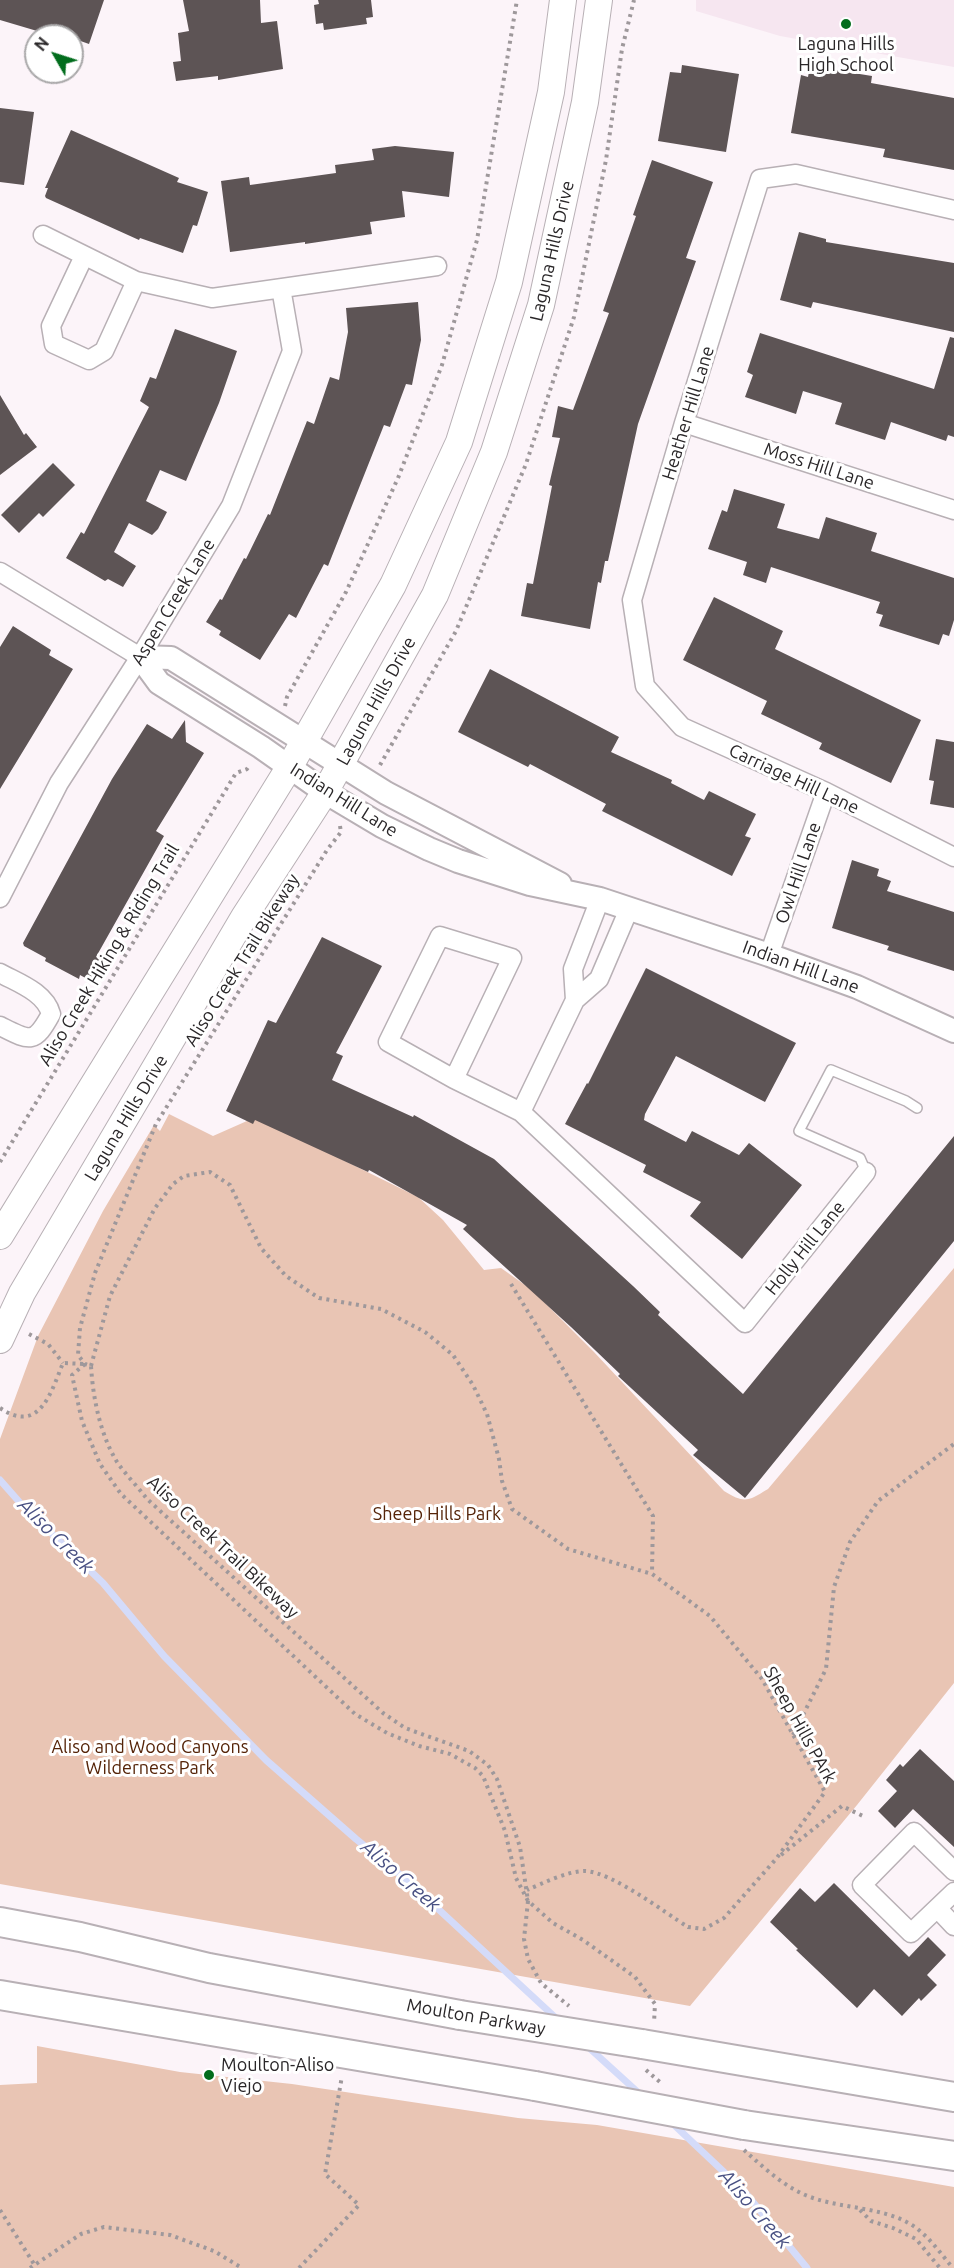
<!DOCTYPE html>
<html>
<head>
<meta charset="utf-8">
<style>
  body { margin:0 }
  #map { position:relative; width:954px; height:2268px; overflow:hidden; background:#fcf4f9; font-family:Ubuntu,sans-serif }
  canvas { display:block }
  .north { position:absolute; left:24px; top:24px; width:60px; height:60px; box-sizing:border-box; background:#fff; border:2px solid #a9a8a9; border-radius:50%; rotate:309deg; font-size:16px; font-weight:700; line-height:24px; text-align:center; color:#292628 }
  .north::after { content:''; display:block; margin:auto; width:21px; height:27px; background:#026d1d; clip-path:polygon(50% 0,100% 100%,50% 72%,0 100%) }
</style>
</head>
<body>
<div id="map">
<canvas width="954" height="2268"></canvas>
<div class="north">N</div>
</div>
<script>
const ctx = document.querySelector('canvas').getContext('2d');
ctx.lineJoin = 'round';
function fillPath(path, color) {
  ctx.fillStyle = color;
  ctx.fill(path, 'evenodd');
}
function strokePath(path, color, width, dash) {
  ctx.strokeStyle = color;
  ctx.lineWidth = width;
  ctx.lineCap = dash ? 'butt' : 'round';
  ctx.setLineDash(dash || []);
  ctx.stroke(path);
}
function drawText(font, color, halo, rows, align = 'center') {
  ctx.font = font + ' Ubuntu,sans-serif';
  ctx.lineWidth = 6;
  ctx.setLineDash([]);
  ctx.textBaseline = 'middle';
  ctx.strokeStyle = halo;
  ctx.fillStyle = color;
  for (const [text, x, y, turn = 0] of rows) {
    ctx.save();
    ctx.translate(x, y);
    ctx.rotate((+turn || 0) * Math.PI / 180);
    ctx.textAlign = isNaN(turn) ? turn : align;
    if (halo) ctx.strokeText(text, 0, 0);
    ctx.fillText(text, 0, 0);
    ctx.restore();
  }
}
const built = new Path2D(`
  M696,0h258v67l-174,-31 -84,-25z`);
const green = new Path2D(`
  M169,1114l44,22 43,-19 162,80 25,23 41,50 17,-2 31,22 62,62 130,139c21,13 24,10 44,-2l186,-221v415l-97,122 -167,201 -690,-122v-445l38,-103 65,-125 51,-86 6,6z
  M37,2046l143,26 112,12 226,34 79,7 357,62v81h-954v-183l37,-2z`);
const stream = new Path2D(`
  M0,1480l22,25 81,78 61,73 102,104 90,79 53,43 149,138
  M586,2045l56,51
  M671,2122l72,68 64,78`);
const building = new Path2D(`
  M0,0h104l-15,44 -17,-6v-2h-18l-54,-16z
  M183,0h77l1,23 16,-2 6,48 -65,11v-4l-42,5 -3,-19 8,-1 -3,-28 11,-2z
  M318,0h53l2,17 -7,1 1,6 -43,6 -1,-7 -7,1 -2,-19 5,-1z
  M682,65l57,9 -13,78 -68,-11 12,-69 11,1z
  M810,66l62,10 -1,7 83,15v72l-71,-13 2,-8 -94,-16 10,-58 7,2z
  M0,108l34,4 -10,73 -24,-3z
  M71,130l108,48 -2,4 31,10 -11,34 -4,-1 -10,28 -43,-15 -1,2 -93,-42 -1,-2 3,-8h-3z
  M395,146l59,6 -5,45 -47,-6 3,26 -35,5 2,12 -67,10v-2l-75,10 -9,-71 28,-4 1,8 86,-12 -1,-8 39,-5 -2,-11z
  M652,160l61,22 -27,76 10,3 -58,163 -30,137h-3l-4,22 -3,-1 -8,47 -69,-13 6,-33 6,1 19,-98 -3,-1 11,-47 -8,-1 6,-31 15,4 36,-97 -6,-2 33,-95 -3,-1z
  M799,232l27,7v3l128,21v69l-141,-30 -2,6 -31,-8z
  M418,302l3,38 -9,45 -6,-1 -16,43 -6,-2 -56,141 -4,-2 -28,54 -7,-4 -29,46 -41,-25 2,-4 -15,-9 14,-23 2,1 22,-42 2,1 22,-45 2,1 37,-94 7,3 16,-47 9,3 9,-48 -2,-24z
  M175,329l62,22 -18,52 -33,78 -26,-11 -14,31 21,11 -9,17 -6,6 -23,-12 -15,29 22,14 -13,21 -15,-8 -3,2 -39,-23 15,-26 3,2 65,-127 -9,-6 10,-24 6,2z
  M760,333l174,56 16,-52 4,1v99l-6,-2 -2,6 -55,-19 -6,18 -50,-16 7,-21 -39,-12 -7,23 -51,-17 8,-22 -6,-3z
  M0,395l24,40 2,-2 11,14 -37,28z
  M53,463l22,22 -32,32 -4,-4 -20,20 -18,-18z
  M734,489l51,15 -8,24 42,11 7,-22 51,16 -6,18 83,27v42l-5,16 -6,-2 -4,11 -60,-19 4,-11 -7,-2 4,-11 -109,-35 -5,16 -23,-8 4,-13 -39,-13 14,-39 5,2z
  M714,597l69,34 -8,18 146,71 -30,63 -72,-34 3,-6 -61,-29 6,-13 -84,-41z
  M13,626l38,24 -2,5 24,14 -73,120v-142z
  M490,669l129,68 -8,15 61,28 -1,3 33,17 5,-9 47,23 -11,22 6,2 -19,38 -130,-65 4,-7 -76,-40 -2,3 -70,-35z
  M185,720l1,22 18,11 -48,78 8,5 -68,121 6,4 -11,20 -11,-6 -1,4 -34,-18 1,-3 -22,-12 -1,-3 89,-164 35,-55 25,15z
  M936,739l18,3v66l-24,-4 4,-23 -5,-1z
  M852,860l27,9 -2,7 14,5 -4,10 67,21v59l-67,-21 2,-4 -57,-18z
  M322,937l60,29 -46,87 7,3 -11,24 81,37 1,-2 80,44 139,127 27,26 -2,3 85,79 211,-258v105l-209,257 -52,-43 5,-5 -80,-74 2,-2 -49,-47 -108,-98 4,-4 -98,-55 -1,2 -113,-52 -2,4 -27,-13 42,-91 8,3z
  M646,968l150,75 -31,59 -89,-46 -31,58 -1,6 42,22 6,-11 47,24 10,-12 53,42 -60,74 -52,-43 11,-14 -58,-30 3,-7 -81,-41 22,-41 1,1z
  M920,1749l34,32v66l-41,-38 -18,19 -17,-17 19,-20 -11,-11 14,-16 3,3z
  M834,1883l75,74 19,-20 18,18 -19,20 10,10 -16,16 -2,-3 -17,18 -28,-27 -17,19 -61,-58 2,-1 -28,-27 30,-34 15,14z`);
const path = new Path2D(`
  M285,706l2,-9 59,-105 52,-114 44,-113 35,-125 40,-240
  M380,765l76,-134 70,-167 48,-147 32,-157 16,-111 12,-49
  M340,826l1,6 -14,18 -171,274 -61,149 -15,55 -2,27 7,9 6,2c2,32 9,68 26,96 9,13 21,25 30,37l236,214 22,15 64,23 19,14 9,14 23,68 8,54 -4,38 4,20 13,24 28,23
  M0,1162l236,-389 11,-4 2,-3
  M511,1284l142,232 -1,58
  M29,1334l19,10 15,19
  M85,1364l-13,11 10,46 18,43 21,30 234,220 32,19 32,13 31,8 25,14 8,8 22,55 11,47 12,23 25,22 30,17 52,37 20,27 -1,19
  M91,1366l19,-70 45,-88 18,-24 11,-8 26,-4 20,13 31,63 25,28 33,22 62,11 44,23 28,23 20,30 14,29 12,45 3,22 10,28 56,40 84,25 58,42 52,63 63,113 -49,67 -52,59 -20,11 -16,-2c-24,-15 -76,-55 -103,-56 -17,0 -42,12 -58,19
  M0,1408c40,27 51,-16 63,-45l21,1
  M793,1735l33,-66 8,-82 16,-45 28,-41 76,-57
  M781,1855l61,-49 23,11
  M646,2070l15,13
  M744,2150c18,16 37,34 59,44 35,16 80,11 112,33 15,11 26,27 38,41
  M0,2210l34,54
  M860,2210l11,11 22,7 23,11 24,29
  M30,2268l51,-34 23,-7 66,8 44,16 28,17
  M299,2268l60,-63 -34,-31 17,-98`);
const service = new Path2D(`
  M866,1172l-6,-14 -61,-27 32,-61 75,31 11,7`);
const minor = new Path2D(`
  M954,210l-158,-36 -36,5 -76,244 -52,177 13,86 37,41 144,65 128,65
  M43,235l93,46 76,17 225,-32
  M84,256l-33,70 3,18 35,16 15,-9 32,-70
  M684,423l270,87
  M0,572l140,85
  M0,898l59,-115 81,-126 91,-151 61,-155 -11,-63
  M769,955l57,-163
  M0,973c18,10 45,19 51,41 -17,31 -21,27 -51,12
  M575,1000l-2,-31 27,-70
  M454,1079l58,-121 -72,-22 -52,106 66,37 67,33 224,211 121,-151
  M521,1112l54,-112 24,-21 30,-70
  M954,1871l-40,-39 -52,53 49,48 43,-41
  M938,1909l16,17`);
const tertiary = new Path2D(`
  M140,657l19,26 102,64 64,45 57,34 47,23 29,12 72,23 70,15 169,56 88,32 97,44
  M140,657l31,1 215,135 174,91`);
const secondary = new Path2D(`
  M0,1236l290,-470 103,-181 66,-143 50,-160 42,-190 12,-92
  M0,1340l22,-47 222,-376 81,-125 110,-197 59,-143 47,-147 44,-203 14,-102`);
const primary = new Path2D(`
  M0,1922l80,15 129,31 251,47
  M0,1995l535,91
  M642,2044l312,53
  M744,2125l210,31`);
const primaryBridge = new Path2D(`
  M460,2015l182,29
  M535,2086l209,39`);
const markers = [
  [846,24,6,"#026d1d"],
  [209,2075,6,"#026d1d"]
];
const poiNames = [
  ["Laguna Hills",846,44],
  ["High School",846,65],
  ["Moulton-Aliso",221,2065,"left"],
  ["Viejo",221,2086,"left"]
];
const streetNames = [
  ["Laguna Hills Drive",552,251,-77],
  ["Heather Hill Lane",688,413,-73],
  ["Moss Hill Lane",819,466,18],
  ["Aspen Creek Lane",173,602,-59],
  ["Laguna Hills Drive",376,701,-61],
  ["Carriage Hill Lane",794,779,25],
  ["Indian Hill Lane",344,800,32],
  ["Owl Hill Lane",798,873,-71],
  ["Aliso Creek Hiking & Riding Trail",109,955,-59],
  ["Aliso Creek Trail Bikeway",242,960,-58],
  ["Indian Hill Lane",801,967,20],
  ["Laguna Hills Drive",126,1118,-59],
  ["Holly Hill Lane",805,1248,-51],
  ["Aliso Creek Trail Bikeway",223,1547,43],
  ["Sheep Hills PArk",800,1725,61],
  ["Moulton Parkway",476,2017,10]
];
const parkNames = [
  ["Sheep Hills Park",437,1514],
  ["Aliso and Wood Canyons",150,1747],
  ["Wilderness Park",150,1768]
];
const waterNames = [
  ["Aliso Creek",56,1536,45],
  ["Aliso Creek",401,1876,41],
  ["Aliso Creek",755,2209,49]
];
fillPath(built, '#f6e6f0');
fillPath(green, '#e9c5b4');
strokePath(stream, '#d4dbf9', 7);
fillPath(building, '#5d5455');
strokePath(service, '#b8b0b5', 12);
strokePath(minor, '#b8b0b5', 21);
strokePath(tertiary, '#b8b0b5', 26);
strokePath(secondary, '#b8b0b5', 28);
strokePath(primary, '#b8b0b5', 32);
strokePath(path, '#9e989b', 4, [3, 4.5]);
strokePath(service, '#fff', 9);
strokePath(minor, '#fff', 18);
strokePath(tertiary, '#fff', 22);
strokePath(secondary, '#fff', 26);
strokePath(primary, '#fff', 28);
strokePath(primaryBridge, '#b8b0b5', 32, []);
strokePath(primaryBridge, '#fff', 28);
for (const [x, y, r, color] of markers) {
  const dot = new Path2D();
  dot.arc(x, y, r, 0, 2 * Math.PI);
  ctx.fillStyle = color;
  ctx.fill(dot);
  strokePath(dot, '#fff', 2);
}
drawText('18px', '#292628', '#fff', poiNames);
drawText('18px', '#292628', '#fff', streetNames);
drawText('18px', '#552408', '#fff', parkNames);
drawText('italic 20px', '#495183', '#fff', waterNames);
</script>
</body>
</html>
